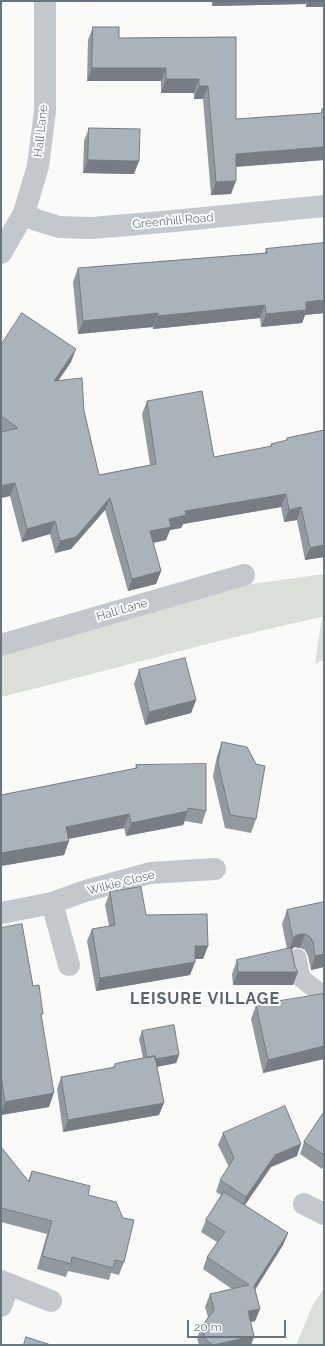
<!DOCTYPE html>
<html>
<head>
<meta charset="utf-8">
<style>
  body { margin:0 }
  #map { position:relative; width:325px; height:1346px; overflow:hidden; background:#fafaf8; font-family:Raleway,sans-serif }
  canvas { display:block }
  .frame { position:absolute; inset:0; border:2px solid #657683; pointer-events:none }
  .scale { position:absolute; left:187px; top:1320px; width:99px; height:18px; box-sizing:border-box; border:2px solid #657683; border-top:0; padding-left:5px; font-size:12px; line-height:14px; white-space:nowrap; color:#657683; -webkit-text-stroke:3px #fff; paint-order:stroke }
</style>
</head>
<body>
<div id="map">
<canvas width="325" height="1346"></canvas>
<div class="frame"></div>
<div class="scale">20 m</div>
</div>
<script>
const ctx = document.querySelector('canvas').getContext('2d');
ctx.lineJoin = 'round';
function fillPath(path, color) {
  ctx.fillStyle = color;
  ctx.fill(path, 'evenodd');
}
function strokePath(path, color, width, dash) {
  ctx.strokeStyle = color;
  ctx.lineWidth = width;
  ctx.lineCap = dash ? 'butt' : 'round';
  ctx.setLineDash(dash || []);
  ctx.stroke(path);
}
function drawText(font, color, halo, rows, align = 'center') {
  ctx.font = font + ' Raleway,sans-serif';
  ctx.lineWidth = 4;
  ctx.setLineDash([]);
  ctx.textBaseline = 'middle';
  ctx.strokeStyle = halo;
  ctx.fillStyle = color;
  for (const [text, x, y, turn = 0] of rows) {
    ctx.save();
    ctx.translate(x, y);
    ctx.rotate((+turn || 0) * Math.PI / 180);
    ctx.textAlign = isNaN(turn) ? turn : align;
    if (halo) ctx.strokeText(text, 0, 0);
    ctx.fillText(text, 0, 0);
    ctx.restore();
  }
}
const green = new Path2D(`
  M324,574v86l-9,4 7,-47c-108,23 -214,54 -321,80v-43l244,-69z
  M324,1288v57h-28l17,-40z`);
const service = new Path2D(`
  M297,958l4,20 23,18`);
const minor = new Path2D(`
  M24,213l12,7 23,7 33,1 82,-7 150,-15
  M1,253l23,-40 14,-47 7,-55v-110
  M1,645l243,-70
  M52,903l17,62
  M1,913l51,-10 33,-12 65,-18 65,-4
  M304,1204l20,10
  M1,1281l50,20
  M1,1306l8,-22`);
const wall = new Path2D(`
  M212,1h112v6h-18v-3l-94,2z
  M93,27l26,11 117,-1v82l85,-6 1,-4 2,51 -88,7 -5,27 -20,1 -8,-96h-9v-6h-33v-12h-74l1,-41z
  M89,128l45,46 -51,-1 1,-32z
  M324,243v70l-19,2 -3,8 -41,4 -1,-9 -107,11v-2l-75,7 -5,-52 5,-14 187,-15 1,-4z
  M1,345l70,17 -13,18 26,31 15,64 51,-10 -8,-51 5,-13 67,56 56,-10 1,-3 15,-3 1,-3 37,-6v125l-19,3 -8,-40 -13,2 -3,-15 -98,17 -2,4 -11,2 -4,10 -13,3 8,28 -5,13 -28,7 -23,-81 -34,39 -16,4 -5,-19 -28,8 -12,-46 -9,2z
  M139,670l57,30 -5,13 -46,12 -11,-41z
  M222,742l34,22v55l-5,14 -26,-5 -12,-52 4,-20z
  M136,765l70,46 -4,13 -17,-3 -2,4 -57,11 -2,-8 -55,11 -5,16 -63,11v-71l134,-26z
  M324,802v10l-1,-6z
  M110,892l36,23 62,31 -5,13h-8v3l-5,13 -94,16 -9,-50 5,-12 17,-3 -4,-21z
  M324,902v65l-13,3 -3,-14 -3,-6 -5,-2 -5,-1 -3,2 3,18 -2,18h-60l-1,-11 5,-14 50,-11 -5,-25 5,-14z
  M1,928l32,58 9,32 7,89 -48,8z
  M324,999v60l-61,14 -12,-54 5,-14z
  M142,1031l37,24 -3,8 -19,4 2,48 -96,17 -6,-43 4,-12 52,-9 2,-4 28,-6 -4,-19z
  M324,1112v53l-2,4 -22,-15 4,-12z
  M223,1133l74,23 -26,11 -26,38 43,28 -5,12 -28,45 5,19 -5,12 -4,1 3,14 -3,9h-52l-2,-7 5,-12 6,-9 -3,-10 5,-13 22,-5 -29,-20 4,-12 10,-15 -16,-10 5,-12 15,-25 -5,-3 4,-12 9,-13 -11,-22z
  M1,1147l27,34 4,-10 56,24 36,67 -5,13 -8,-2 -2,7 -41,-9 -2,6 -29,-8 10,-35 -46,-12z`);
const shadedWall = new Path2D(`
  M214,1h93l-1,3 -94,2z
  M308,1h16v6h-18z
  M92,68h74l-5,13h-74z
  M166,79h33l-5,14h-33z
  M199,86h9l-5,13h-9z
  M324,147v13l-93,7 5,-13z
  M88,160l51,1 -5,13 -51,-1z
  M236,181l-5,13 -20,1 5,-13z
  M324,300v13l-19,2 -3,8 -41,4 5,-13 40,-12z
  M265,305l-5,13 -107,11 5,-13z
  M158,313l-5,14 -75,7 5,-13z
  M76,349l-5,13 -21,31 4,-12z
  M15,483l-5,13 -9,2v-12z
  M286,494l-5,13 -98,17 -2,4 -11,2 -4,10 -20,4 4,-13 19,-12 16,-8z
  M110,498l-5,12 -34,39 -16,4 5,-12z
  M301,507l-4,13 -13,2 5,-12z
  M55,521l-5,13 -28,8 5,-13z
  M324,545v12l-19,3 5,-12z
  M161,571l-5,13 -28,7 4,-12z
  M196,700l-5,13 -46,12 4,-13z
  M188,811l-5,14 -57,11 5,-13z
  M129,814l-5,14 -62,12 4,-13z
  M69,841l-5,14 -63,11v-13z
  M300,934h5l-5,14 -5,-1 -5,3 -2,2 5,-13 2,-3z
  M195,946h13l-5,13h-13z
  M324,954v13l-13,3 4,-14z
  M195,962l-5,13 -94,16 4,-13z
  M238,972h60l-5,13h-60z
  M324,1046v13l-61,14 5,-13z
  M179,1055l-3,8 -31,6 3,-8z
  M54,1093l-5,14 -48,8v-2l4,-11z
  M164,1103l-5,12 -96,17 5,-12z
  M301,1144l-4,12 -26,11 -29,42 4,-12 29,-42z
  M288,1233l-5,12 -34,54 5,-13z
  M260,1309l-5,12 -12,3 5,-13z
  M254,1336l-3,9h-37z`);
const building = new Path2D(`
  M93,27h26v11l117,-1v82l86,-6v-4h2v38l-88,7v27l-20,1 -8,-96h-9v-7h-33v-11h-74z
  M89,128l51,1 -1,32 -51,-1z
  M324,243v57l-18,2v8l-40,4 -1,-9 -107,11v-3l-75,8 -5,-53 189,-15 -1,-4z
  M22,313l54,36 -22,32 28,-3 2,33 15,64 57,-11 -9,-63 55,-10 12,66 58,-11 -1,-2 16,-4v-2l37,-8v115l-14,3 -9,-41 -12,3 -3,-16 -101,17 1,4 -17,4 2,8 -21,4 11,40 -29,8 -22,-81 -34,39 -16,4 -5,-20 -28,8 -12,-46 -14,3v-54l17,-4 -17,-12v-71z
  M185,658l11,42 -47,12 -10,-42z
  M222,742l25,5 9,17 9,2 -9,53 -26,-4 -12,-52z
  M206,764v47l-18,-3v3l-57,12 -2,-9 -63,13 3,14 -68,12v-58l136,-27 -1,-3z
  M141,887l5,28 61,-1 1,32h-13v16l-95,16 -8,-49 23,-4 -5,-33z
  M324,902v52l-9,2 -2,-14 -3,-5 -5,-3h-5l-5,2 -2,3 -6,-29z
  M22,924l11,62 6,-1 4,29h-2l13,79 -49,9 -4,-26v-148z
  M291,948l4,19 3,5h-60l-1,-12z
  M323,994l1,5v47l-56,14 -12,-55z
  M174,1025l5,30 -24,4v-3l-8,2 -5,-27z
  M155,1056l9,47 -96,17 -7,-43 54,-10v-3z
  M285,1106l16,38 -26,11 -29,42 -26,-17 14,-22 -11,-25z
  M324,1112v43l-20,-13z
  M1,1147l28,35 3,-11 58,15 -2,9 28,7 7,16 11,2 -10,42 -9,-2 -2,8 -41,-11 -1,7 -29,-8 10,-35 -51,-13z
  M224,1192l64,41 -34,53 6,23 -12,2 6,25 -41,9 -8,-6 -3,-13 12,-16 -4,-16 39,-9 -42,-28 18,-25 -19,-12z
  M26,1337l25,8h-27z`);
const streetNames = [
  ["Hall Lane",41,131,-84],
  ["Greenhill Road",173,221,-5],
  ["Hall Lane",122,610,-16],
  ["Wilkie Close",121,883,-14]
];
const districtNames = [
  ["LEISURE VILLAGE",205,999]
];
fillPath(green, '#dadfd7');
strokePath(service, '#c3c8cc', 19);
strokePath(minor, '#c3c8cc', 22);
fillPath(wall, '#929a9f');
fillPath(shadedWall, '#777d82');
fillPath(building, '#aab3b9');
strokePath(building, '#777d82', 1);
drawText('12px', '#657683', '#fff', streetNames);
ctx.letterSpacing = '1px';
drawText('bold 16px', '#57646e', '#fff', districtNames);
ctx.letterSpacing = '0px';
</script>
</body>
</html>
